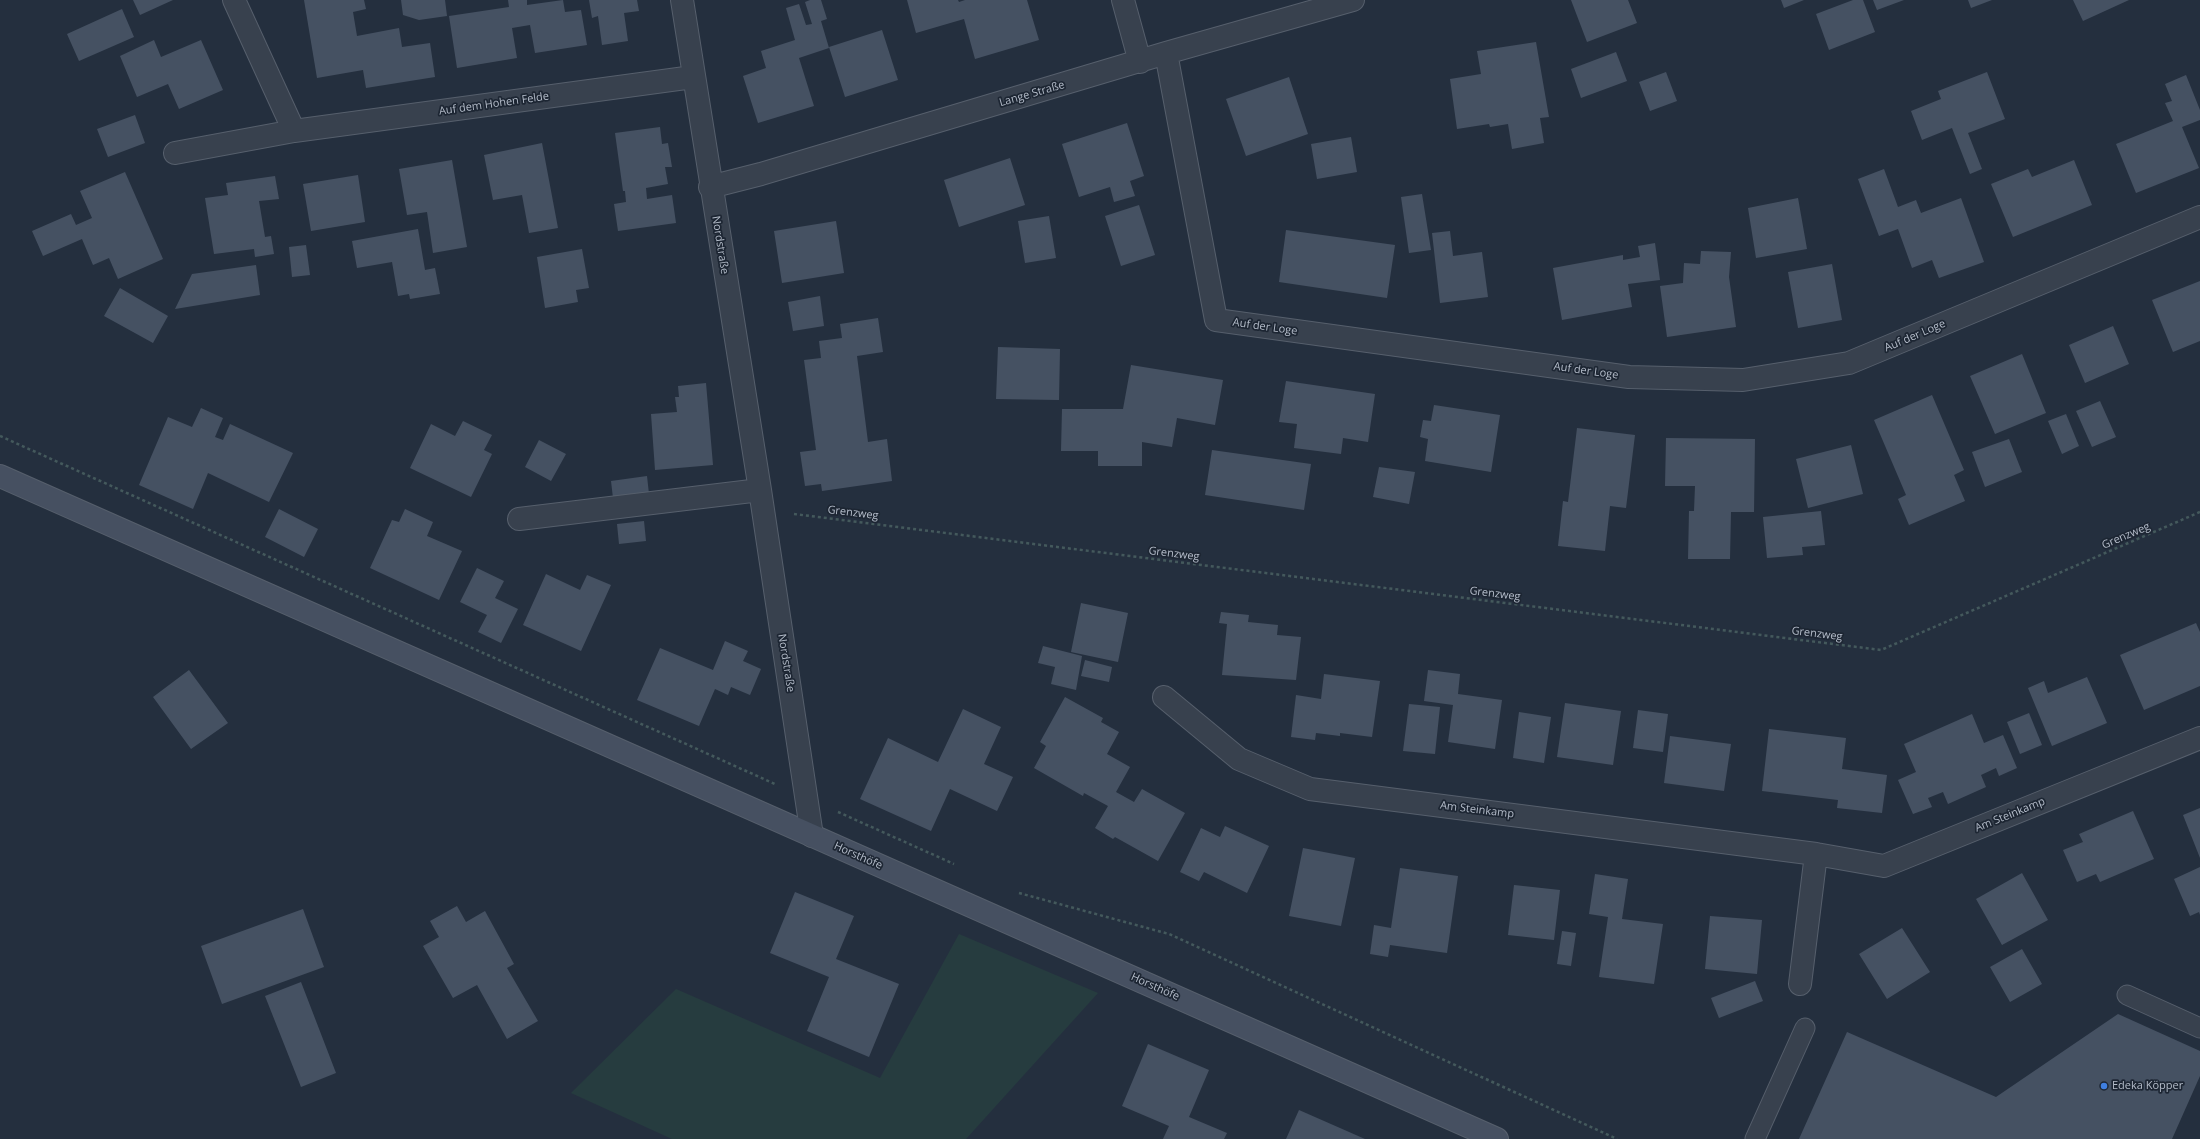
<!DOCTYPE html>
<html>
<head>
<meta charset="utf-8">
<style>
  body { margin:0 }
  canvas { display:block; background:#242f3e }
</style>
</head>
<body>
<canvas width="2200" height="1139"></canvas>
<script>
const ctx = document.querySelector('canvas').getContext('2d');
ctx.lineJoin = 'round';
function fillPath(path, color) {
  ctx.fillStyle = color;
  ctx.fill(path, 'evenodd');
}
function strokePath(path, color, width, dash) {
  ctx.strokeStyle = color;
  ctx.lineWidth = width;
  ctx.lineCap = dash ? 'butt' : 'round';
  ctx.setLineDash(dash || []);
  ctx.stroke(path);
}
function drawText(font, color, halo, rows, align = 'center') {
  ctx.font = font + ' "Open Sans",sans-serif';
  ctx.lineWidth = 3.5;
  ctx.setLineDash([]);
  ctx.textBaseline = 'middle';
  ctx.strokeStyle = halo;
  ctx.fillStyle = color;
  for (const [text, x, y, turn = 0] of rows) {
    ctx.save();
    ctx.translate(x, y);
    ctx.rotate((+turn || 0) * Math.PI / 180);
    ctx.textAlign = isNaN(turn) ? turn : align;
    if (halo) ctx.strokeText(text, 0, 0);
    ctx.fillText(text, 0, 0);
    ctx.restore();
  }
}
const green = new Path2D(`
  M959,934l139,59 -132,146h-294l-101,-46 105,-104 204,89z`);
const building = new Path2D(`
  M133,0h40l-33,15z
  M304,0h60l2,9 -13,3 4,24 42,-8 3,19 28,-4 5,34 -69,11 -3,-18 -46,8z
  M401,0h44l2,16 -28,4 -16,-5z
  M508,0h19v5l36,-5 2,12 16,-2 6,35 -52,8 -5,-28 -18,3 5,30 -60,10 -8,-52 60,-9z
  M589,0h48l2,11 -15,2 4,28 -26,4 -4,-29 -6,2z
  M810,0h11l6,19 -6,2 8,27 -30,10 15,48 -56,17 -15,-47 23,-8 -5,-17 34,-11 -9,-32 13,-4 7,21 6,-1 -7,-22z
  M907,0h51l1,2 6,-2h62l12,40 -64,19 -11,-40 -48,14z
  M1571,0h57l9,23 -50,19z
  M1781,0h23l-20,8z
  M1853,0h10l12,32 -46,18 -13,-36z
  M1873,0h31l-27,10z
  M1968,0h24l-21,8z
  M2073,0h56l-46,21z
  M122,9l12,28 -55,24 -12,-27z
  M882,30l16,50 -53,17 -16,-50z
  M154,40l7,17 40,-17 22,50 -44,19 -11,-25 -31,13 -17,-41z
  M1536,42l13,75 -9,1 4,25 -32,6 -4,-25 -18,3 -1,-3 -32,5 -7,-50 31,-5 -4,-23z
  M1616,52l11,29 -46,17 -10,-29z
  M1666,72l11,29 -27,10 -11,-29z
  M1987,72l18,47 -37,14 14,36 -12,5 -18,-46 -30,12 -11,-29 30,-12 -3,-8z
  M2186,75l14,35v10l-18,7 17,41 -63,25 -20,-49 57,-23 -8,-18 7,-2 -7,-17z
  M1289,77l19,57 -62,22 -20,-57z
  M135,115l10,28 -37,14 -11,-28z
  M1127,123l17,53 -14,5 5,15 -21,6 -4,-15 -31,10 -17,-53z
  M660,127l2,17 6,-1 4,24h-7l3,17 -22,4 1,11 25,-4 4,28 -58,8 -4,-27 12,-2 -1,-11h-2l-8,-58z
  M1351,137l6,35 -40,7 -6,-35z
  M542,143l16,85 -29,5 -7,-38 -29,5 -9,-45z
  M1010,158l15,47 -66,22 -15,-47z
  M452,160l15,87 -34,6 -6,-41 -20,3 -8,-46z
  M2074,160l18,45 -79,32 -22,-53 37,-15 4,8z
  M1884,169l14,38 18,-7 5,13 40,-15 23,64 -45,16 -7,-18 -20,8 -14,-39 -19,7 -21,-57z
  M125,172l38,87 -45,20 -9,-21 -16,7 -11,-26 -39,17 -11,-25 39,-17 5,11 16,-7 -12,-27z
  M358,175l7,47 -54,9 -8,-47z
  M275,176l4,23 -20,2 6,36 6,-1 3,18 -19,3 -1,-8 -40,5 -9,-56 23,-3 -2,-12z
  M1422,194l9,56 -22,3 -8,-56z
  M1798,198l9,51 -51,9 -8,-50z
  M1139,205l16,50 -34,11 -16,-50z
  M1049,216l7,42 -31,5 -7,-42z
  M836,221l8,52 -62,10 -8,-52z
  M418,229l7,41 10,-2 5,26 -30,5 -1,-5 -11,2 -6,-34 -35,6 -5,-27z
  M1286,230l109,15 -8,53 -108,-16z
  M1450,231l3,25 29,-4 6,45 -48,6 -8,-70z
  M1655,243l5,37 -32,4 4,23 -70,13 -9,-52 70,-13v5l17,-3 -2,-11z
  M306,245l4,30 -18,2 -3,-30z
  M582,249l7,39 -13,2 2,12 -33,6 -8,-51z
  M1701,251l30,1 -2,25 7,50 -69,10 -7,-51 23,-3 1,-20 16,1z
  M1832,264l10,56 -44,8 -10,-56z
  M256,265l4,30 -85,14 17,-35z
  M2200,281v60l-27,11 -21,-52z
  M120,288l48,28 -15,27 -49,-27z
  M820,296l4,30 -31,5 -5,-29z
  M878,318l5,34 -26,4 11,86 19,-3 5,42 -70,10 -1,-7 -16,2 -5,-34 16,-2 -12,-90 17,-2 -2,-17 23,-3 -2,-14z
  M2113,326l16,38 -44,19 -16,-38z
  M998,347l62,2 -1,51 -63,-1z
  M2022,354l24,59 -51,21 -25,-58z
  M1131,365l92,15 -8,45 -38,-7 -5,29 -30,-5v24h-44v-15h-37l1,-42h61z
  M1286,381l89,13 -7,48 -25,-4 -2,16 -47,-6 3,-24 -18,-2z
  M706,383l7,82 -58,5 -4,-56 26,-2 -2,-15h4l-1,-11z
  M1932,395l32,75 -10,5 11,26 -56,24 -11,-26 8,-4 -32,-75z
  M2100,401l16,36 -24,10 -16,-36z
  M1434,405l66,10 -9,57 -66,-11 3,-22 -8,-2 3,-17 8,1z
  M201,408l22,10 -8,19 8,3 7,-16 63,29 -24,49 -61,-29 -15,36 -54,-24 29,-68 24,10z
  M2066,414l13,32 -17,8 -14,-33z
  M463,421l29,14 -8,15 8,4 -21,43 -61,-29 21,-44 24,12z
  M1577,428l58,7 -9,73 -16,-2 -5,45 -47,-5 5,-45 5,1z
  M1666,438l89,1 -1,73h-23l-1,47h-42l1,-48h5l1,-25h-30z
  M2009,439l13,33 -37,15 -13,-35z
  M539,440l27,14 -15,27 -26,-14z
  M1851,445l12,49 -55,14 -12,-49z
  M1212,450l99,14 -7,46 -99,-15z
  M1379,467l36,5 -6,32 -36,-7z
  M647,476l2,18 -36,4 -2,-17z
  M279,509l39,20 -14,28 -39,-20z
  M405,509l28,13 -6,14 35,15 -23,49 -69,-32 22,-48 7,2z
  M1821,511l4,34 -23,2 1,8 -36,3 -4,-41z
  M644,521l2,20 -27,3 -2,-20z
  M477,568l27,13 -9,17 23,11 -17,34 -23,-11 9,-17 -27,-13z
  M546,574l34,16 7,-15 24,10 -30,66 -58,-26z
  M1081,603l47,10 -10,49 -47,-10z
  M1221,612l28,3 -1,7 30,3 -1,10 24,2 -5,43 -74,-5 5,-51 -8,-1z
  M2196,623l4,9v54l-56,24 -24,-55z
  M725,641l23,10 -5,10 18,8 -11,26 -19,-8 -3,8 -13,-6 -16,37 -62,-26 23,-52 53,22z
  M1043,646l39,10 -6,34 -25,-6 4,-17 -17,-4z
  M1085,660l27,7 -3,15 -28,-6z
  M189,670l39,53 -37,26 -38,-52z
  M1428,670l32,4 -2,20 44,6 -7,49 -47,-7 5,-37 -29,-4z
  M1324,674l56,7 -8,56 -32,-4v3l-24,-3 -1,7 -24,-3 5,-42 25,4z
  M2087,677l20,46 -55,23 -24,-58 16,-7 4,12z
  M1065,697l38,21 -2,4 18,10 -12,22 23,13 -14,25 18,10 8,-13 43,24 -27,48 -43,-24 -2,2 -18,-11 13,-22 -24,-13 -1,3 -49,-28 12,-22 -6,-4z
  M1565,703l56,8 -8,54 -56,-8z
  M1409,704l31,3 -5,47 -32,-3z
  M963,709l38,18 -17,37 29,13 -16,34 -47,-22 -19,42 -71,-32 28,-61 50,24z
  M1638,710l30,4 -5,38 -30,-4z
  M1519,712l32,5 -7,46 -31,-5z
  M2029,713l13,32 -22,9 -13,-32z
  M1972,714l12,29 19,-8 14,33 -18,8 -3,-8 -15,7 5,12 -38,17 -5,-12 -15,6 4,9 -19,7 -15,-34 18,-8 -12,-28z
  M1769,729l77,9 -4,31 45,6 -5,38 -45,-5 1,-8 -76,-9z
  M1670,736l61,8 -7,47 -60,-8z
  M2200,808v50l-17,-43z
  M2133,811l21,48 -54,23 -4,-8 -19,8 -14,-32 20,-8 -4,-8z
  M1225,826l44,20 -22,47 -43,-21 -5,9 -19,-9 21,-44 19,9z
  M1303,848l52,10 -14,68 -52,-10z
  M2200,867v48l-1,-3 -9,4 -16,-37z
  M1400,868l58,8 -11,77 -57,-8 -2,12 -18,-3 4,-29 17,3z
  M2022,873l26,47 -46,25 -26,-46z
  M1595,874l33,5 -6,40 41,5 -9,60 -55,-7 9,-60 -19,-3z
  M1514,885l46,5 -6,50 -46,-5z
  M795,892l59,24 -18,43 63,25 -30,73 -62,-26 22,-54 -59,-24z
  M457,906l9,16 19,-11 29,53 -7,4 31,53 -31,18 -30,-54 -24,13 -30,-52 16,-9 -9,-16z
  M303,909l21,58 -102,37 -21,-58z
  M1710,916l52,4 -5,54 -52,-5z
  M1902,928l28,44 -43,27 -28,-45z
  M1562,931l14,2 -5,33 -14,-2z
  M2022,949l20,35 -32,18 -20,-35z
  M1755,981l8,20 -44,17 -8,-20z
  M301,982l35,91 -35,14 -36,-91z
  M2118,1014l82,37v25l-28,63h-373l48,-107 149,65z
  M1148,1044l61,26 -20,47 38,16 -3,6h-61l6,-13 -47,-20z
  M1299,1110l66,29h-79z`);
const path = new Path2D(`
  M0,436l775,348
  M794,514l1087,136 319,-138
  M838,812l116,52
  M1019,893l150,41 448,205`);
const lane = new Path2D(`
  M2127,995l73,33
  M1755,1139l50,-111`);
const street = new Path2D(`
  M234,0l60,131
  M682,0l78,490 52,346
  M1123,0l17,62
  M1166,53l50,267 413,57 114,3 106,-17 351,-146
  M175,153l119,-22 399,-54
  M710,187l51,-13 405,-121 187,-53
  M519,519l241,-29
  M1164,697l75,62 71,30 506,65 68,12 316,-128
  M1800,984l16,-130`);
const secondary = new Path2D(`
  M0,476l1497,663`);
const markers = [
  [2104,1086,4,"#3f7fe0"]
];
const streetNames = [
  ["Lange Straße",1032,94,-16],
  ["Auf dem Hohen Felde",494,104,-8],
  ["Nordstraße",720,245,81],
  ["Auf der Loge",1265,327,8],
  ["Auf der Loge",1915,336,-23],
  ["Auf der Loge",1586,371,8],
  ["Grenzweg",853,513,7],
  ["Grenzweg",2126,536,-23],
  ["Grenzweg",1174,554,7],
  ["Grenzweg",1495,594,7],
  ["Grenzweg",1817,634,7],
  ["Nordstraße",786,663,81],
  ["Am Steinkamp",1477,810,7],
  ["Am Steinkamp",2010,815,-22],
  ["Horsthöfe",858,856,24],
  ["Horsthöfe",1155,987,24]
];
const poiNames = [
  ["Edeka Köpper",2112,1086]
];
fillPath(green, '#263c3f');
fillPath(building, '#455162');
strokePath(lane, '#565f6c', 21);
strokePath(street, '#565f6c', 24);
strokePath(secondary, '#565f6c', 24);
strokePath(path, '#44595c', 2.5, [3, 3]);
strokePath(lane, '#38414e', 19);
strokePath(street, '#38414e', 22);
strokePath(secondary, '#465061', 22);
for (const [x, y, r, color] of markers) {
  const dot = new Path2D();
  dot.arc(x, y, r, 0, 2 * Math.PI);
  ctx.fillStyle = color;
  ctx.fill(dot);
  strokePath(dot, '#1d2633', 1.5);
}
drawText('11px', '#b4bcc9', '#1d2633', streetNames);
drawText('11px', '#b4bcc9', '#1d2633', poiNames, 'left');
</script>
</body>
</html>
